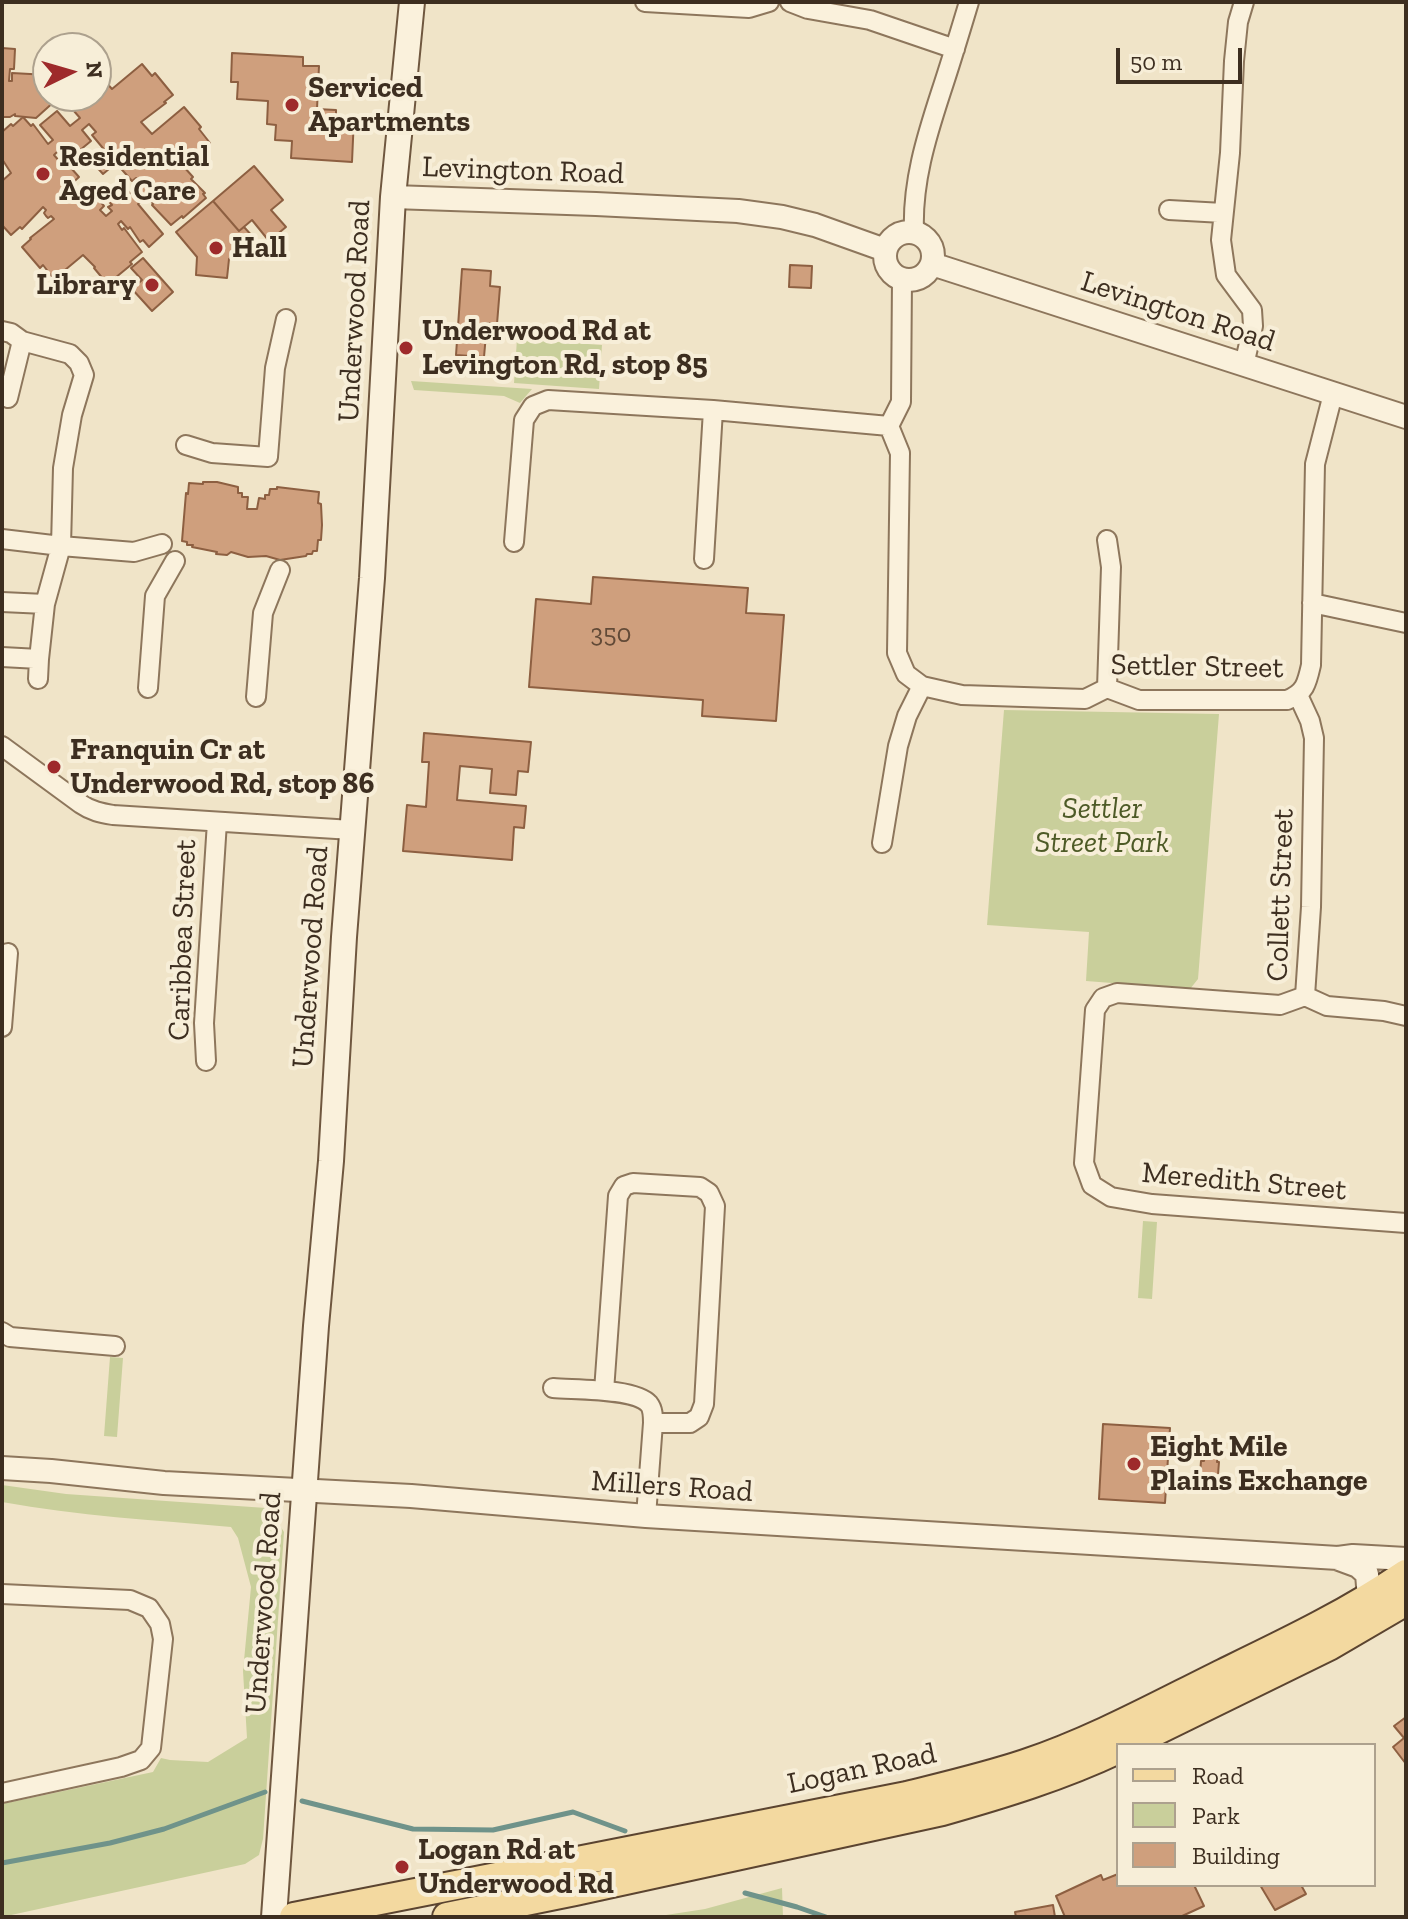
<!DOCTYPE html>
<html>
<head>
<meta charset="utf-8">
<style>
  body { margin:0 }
  #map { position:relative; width:1408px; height:1919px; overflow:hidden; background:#f0e4c8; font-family:"Zilla Slab",serif }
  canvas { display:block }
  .frame { position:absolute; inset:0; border:4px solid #3d2e20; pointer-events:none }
  .legend { position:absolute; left:1116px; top:1743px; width:260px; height:144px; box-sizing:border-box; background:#f7eed8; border:2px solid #ada18e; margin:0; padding:10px 14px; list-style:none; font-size:24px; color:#3d2e20 }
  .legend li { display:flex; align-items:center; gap:16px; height:40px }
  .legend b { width:40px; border:2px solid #ada18e }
  .north { position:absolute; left:32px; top:32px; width:80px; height:80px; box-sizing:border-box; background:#f7eed8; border:2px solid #ada18e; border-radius:50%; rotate:85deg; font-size:22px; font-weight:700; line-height:32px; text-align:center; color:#3d2e20 }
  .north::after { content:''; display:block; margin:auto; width:28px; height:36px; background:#9e2a2b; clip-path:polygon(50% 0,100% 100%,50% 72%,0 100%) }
  .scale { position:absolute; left:1116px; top:48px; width:126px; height:36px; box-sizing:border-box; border:4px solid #3d2e20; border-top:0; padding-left:10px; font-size:24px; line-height:28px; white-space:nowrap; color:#3d2e20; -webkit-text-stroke:6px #f7eed8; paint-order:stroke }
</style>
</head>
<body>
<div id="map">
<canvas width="1408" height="1919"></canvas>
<div class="frame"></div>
<ul class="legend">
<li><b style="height:10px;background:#f3d9a0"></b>Road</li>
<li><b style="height:22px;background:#c9cf9b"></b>Park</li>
<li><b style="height:22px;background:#cf9f7d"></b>Building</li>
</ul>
<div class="north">N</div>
<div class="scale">50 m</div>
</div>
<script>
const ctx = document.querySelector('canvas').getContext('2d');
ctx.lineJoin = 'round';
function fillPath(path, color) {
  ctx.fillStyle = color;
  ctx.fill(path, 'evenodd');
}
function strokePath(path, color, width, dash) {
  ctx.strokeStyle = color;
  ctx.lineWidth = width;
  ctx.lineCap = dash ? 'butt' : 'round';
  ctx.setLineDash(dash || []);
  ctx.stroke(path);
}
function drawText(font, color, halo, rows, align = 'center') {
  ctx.font = font + ' "Zilla Slab",serif';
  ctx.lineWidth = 8;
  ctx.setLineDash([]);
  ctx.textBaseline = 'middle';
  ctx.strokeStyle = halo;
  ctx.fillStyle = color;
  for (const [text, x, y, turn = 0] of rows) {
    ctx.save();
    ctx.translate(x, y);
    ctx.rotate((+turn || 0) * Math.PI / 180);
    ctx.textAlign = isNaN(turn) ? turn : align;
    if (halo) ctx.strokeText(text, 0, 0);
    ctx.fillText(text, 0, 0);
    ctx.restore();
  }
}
const green = new Path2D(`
  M517,339l85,6 -3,44 -85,-6z
  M411,381l121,8 -12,14 -16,-7 -90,-6z
  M1004,710l215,4 -21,265 -8,10 -104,-8 3,-49 -102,-7z
  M1143,1221l14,1 -5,77 -14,-1z
  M110,1357l13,1 -6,79 -13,-1z
  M2,1485l64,9 200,14 7,6 11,18 -21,307 -4,16 -14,9 -243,53v-113l151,-32 8,-14 9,2 38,2 39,-24 -4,-67 8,-84 -13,-49 -7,-11c-77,-7 -153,-11 -229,-25z
  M782,1888l1,29h-130l52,-8z`);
const stream = new Path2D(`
  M302,1801l111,28 80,1 80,-18 52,19
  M2,1863l108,-20 54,-14 101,-37
  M745,1893l52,14 29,10`);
const building = new Path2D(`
  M2,48l13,1 -1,20h-4l-1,12h3v-8l36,2 -2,13 2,8h5l3,4 -20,18 -21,-2v-2l-5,3h-8z
  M232,53l71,4v9h16l-2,43 19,1v6l18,1 -2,45 -61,-4 1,-17 -17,-1 1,-15 -9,-1 1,-23 -31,-2 1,-17h-7z
  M142,64l10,12 3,-3 18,22 -9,7 2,1 -25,19 11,12 32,-27 17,20 -2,2 11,14 -3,3 1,1 -12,10 -1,-1 -11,11 9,10 -2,2 14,14 -2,1 3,4 -23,20 -1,-2 -11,9 -19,-20 1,-1 -6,-8 -9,8 25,30 -14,13 -6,-7 -3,2 -10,-15 -2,2 -7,-8 -3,3 4,6 2,-2 18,24 -12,10 2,2 -23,19 -3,-4 -2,1 -10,-12 1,-1 -12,-12 -24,20 -1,-1 -5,4 -10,-13 -3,3 -18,-21 9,-8 -1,-1 24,-19 -3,-3 -3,2 -2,-2 -2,-3 2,-3 -3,-3 -21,22 -2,-2 -9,8 -9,-10v-44l9,-8 -9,-14v-27l9,-8 2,2 10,-9 8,9 2,-2 15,20 5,-4 -13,-15 17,-14 13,15 10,-8 -19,-22h35v-25l16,18zM89,124l7,8 -4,3 15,18 -13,11 9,10 13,-11 16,18 4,-3 7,8 -11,9 -12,-12 -15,14 7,8 -4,2 4,4 -6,5 -6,-6 4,-4 -15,-18 -13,11 -9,-11 12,-11 -16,-18 -3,3 -6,-7 5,-5 9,10 23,-19 -9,-11z
  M254,166l29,34 -12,10 15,17 -17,14 -17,-21 -13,11 -26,-30z
  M213,201l26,30 5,-4 10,11 -25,21 -2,19 -31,-3 1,-18 -21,-25z
  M143,258l30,34 -21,19 -20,-22 10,-9 -11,-12z
  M790,265l22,1 -1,22 -22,-1z
  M462,269l29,2 -1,15 10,1 -3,37 -10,-1 -3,34 -28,-2z
  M203,482h14l21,5v6h4v4h6l-1,12h10l2,-11 6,1v-4h4l1,-6h7v-2l42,5 -1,11 3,1 1,21 -1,15h-3l-1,11h-4l-1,3h-5l-1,2 -26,4 -14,-4 -18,1 -17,-5 -4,3 -11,-1 1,-2 -25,-5 1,-2h-6v-3l-5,-1 4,-48 2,1 1,-11 14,1z
  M593,577l155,11 -2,25 38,2 -8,106 -74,-5 1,-16 -174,-13 7,-88 55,5z
  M424,733l107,9 -3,30 -10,-1 -2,24 -26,-2 2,-24 -32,-3 -3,34 69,6 -2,22 -10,-1 -2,33 -109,-9 4,-46 19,2 3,-45h-7z
  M1103,1424l67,4 -5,75 -66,-4z
  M1205,1452l13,1 -1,9h2l-2,26 -18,-1 2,-26h3z
  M1406,1717v47l-13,-17 11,-9 -10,-12z
  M1118,1874v11h76l10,21 -24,11h-115l-9,-21 45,-21 2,5z
  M1260,1885h41l5,9 -31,16z
  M1053,1905l2,12h-39l-1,-5z`);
const minor = new Path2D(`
  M645,2l104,6 20,-6
  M790,2l18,7 62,11 85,29
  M1244,2l-6,20 -4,39 -4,92 -9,87 5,35 26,35 1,16 -9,39
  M1169,210l54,3
  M914,232c-2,-49 12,-94 27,-140 10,-30 19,-60 28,-90
  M902,280l-1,122 -12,24 11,27 -3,200 9,21 16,12 40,9 123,4 22,-11 32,12h148c18,-7 20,-17 24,-35l4,-201 18,-70
  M2,331l9,2 11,8 48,13 9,9 5,12 -12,40 -9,53 -2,78 -16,58 -6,55 -1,20
  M8,398l14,-57
  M186,445l26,8 56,4 7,-89 11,-49
  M2,539l59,7 73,6 28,-8
  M514,542l10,-122 9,-14 15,-6 165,10 176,16
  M704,559l9,-149
  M2,602l43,2
  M1312,603l94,20
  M2,657l37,2
  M148,688l7,-92 20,-35
  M1107,688l4,-121 -4,-27
  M1298,695l12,26 4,17 -3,169 -6,89 22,10 57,5 22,5
  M256,697l7,-84 17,-43
  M2,746l79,58c10,7 20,9 32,11l239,15
  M882,843l16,-97 9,-30 15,-30
  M1305,996l-25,9 -163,-12 -14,5 -8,12 -11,153 8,22 19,12 41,7 254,19
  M2,1027l6,-74
  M206,1061l-2,-38 13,-201
  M2,1332l8,5 105,9
  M553,1388c22,2 82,0 96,16 4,5 4,12 4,19l-7,93
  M604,1391l14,-195 6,-10 9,-3 67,4 9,6 6,13 -11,198 -5,13 -9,6h-37
  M2,1594l128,6 19,8 11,16 3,15 -12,109 -10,12 -20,7 -119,26`);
const tertiary = new Path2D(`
  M393,197l203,7 142,7 44,6 33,8 70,25
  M885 256a24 24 0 1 1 48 0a24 24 0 1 1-48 0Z
  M932,264l474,153
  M2,1468l49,3 113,12 247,13 235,20 692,42 15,-2 53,3
  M1339,1559l19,7 9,8 2,24`);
const secondary = new Path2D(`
  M274,1917l42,-591 15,-165 13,-224 28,-359 21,-381 19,-195`);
const primary = new Path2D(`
  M1127,1745l202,-99 77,-45
  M294,1917l613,-121c40,-10 79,-19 118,-32 69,-23 134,-59 199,-91 62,-30 125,-60 182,-99
  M447,1917l128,-26 367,-80c60,-17 119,-35 176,-62`);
const markers = [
  [292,105,8,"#9e2a2b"],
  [43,174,8,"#9e2a2b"],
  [216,248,8,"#9e2a2b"],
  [152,285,8,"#9e2a2b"],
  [406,348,8,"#9e2a2b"],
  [54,767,8,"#9e2a2b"],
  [1134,1464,8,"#9e2a2b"],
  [402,1867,8,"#9e2a2b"]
];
const numberNames = [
  ["350",611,635]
];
const poiNames = [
  ["Serviced",308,88],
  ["Apartments",308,122],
  ["Residential",59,157],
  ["Aged Care",59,191],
  ["Hall",232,248],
  ["Library",136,285,"right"],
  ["Underwood Rd at",422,331],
  ["Levington Rd, stop 85",422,365],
  ["Franquin Cr at",70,750],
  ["Underwood Rd, stop 86",70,784],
  ["Eight Mile",1150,1447],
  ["Plains Exchange",1150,1481],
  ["Logan Rd at",418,1850],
  ["Underwood Rd",418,1884]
];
const streetNames = [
  ["Levington Road",523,171,2],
  ["Underwood Road",355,311,-87],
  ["Levington Road",1178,312,18],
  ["Settler Street",1197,667,1],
  ["Collett Street",1281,895,-88],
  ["Caribbea Street",183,940,-88],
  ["Underwood Road",311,957,-86],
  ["Meredith Street",1244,1182,5],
  ["Millers Road",672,1487,4],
  ["Underwood Road",264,1603,-86],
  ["Logan Road",862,1769,-12]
];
const parkNames = [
  ["Settler",1102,809],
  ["Street Park",1102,843]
];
fillPath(green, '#c9cf9b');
strokePath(stream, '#6f938a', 5);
fillPath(building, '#cf9f7d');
strokePath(building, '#8d5f41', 2);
strokePath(minor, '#8d765c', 22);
strokePath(tertiary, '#8d765c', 26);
strokePath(secondary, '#6f573f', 28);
strokePath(primary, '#5b4430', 32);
strokePath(minor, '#faf1dc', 18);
strokePath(tertiary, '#faf1dc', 22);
strokePath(secondary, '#faf1dc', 24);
strokePath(primary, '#f3d9a0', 28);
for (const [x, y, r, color] of markers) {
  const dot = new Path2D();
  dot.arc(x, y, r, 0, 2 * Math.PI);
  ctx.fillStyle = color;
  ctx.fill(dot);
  strokePath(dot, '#f7eed8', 3);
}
drawText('26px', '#624a37', null, numberNames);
drawText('bold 30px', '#3d2e20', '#f7eed8', poiNames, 'left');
drawText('30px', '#3d2e20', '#f7eed8', streetNames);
drawText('italic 30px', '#4d5a26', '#f7eed8', parkNames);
</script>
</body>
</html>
